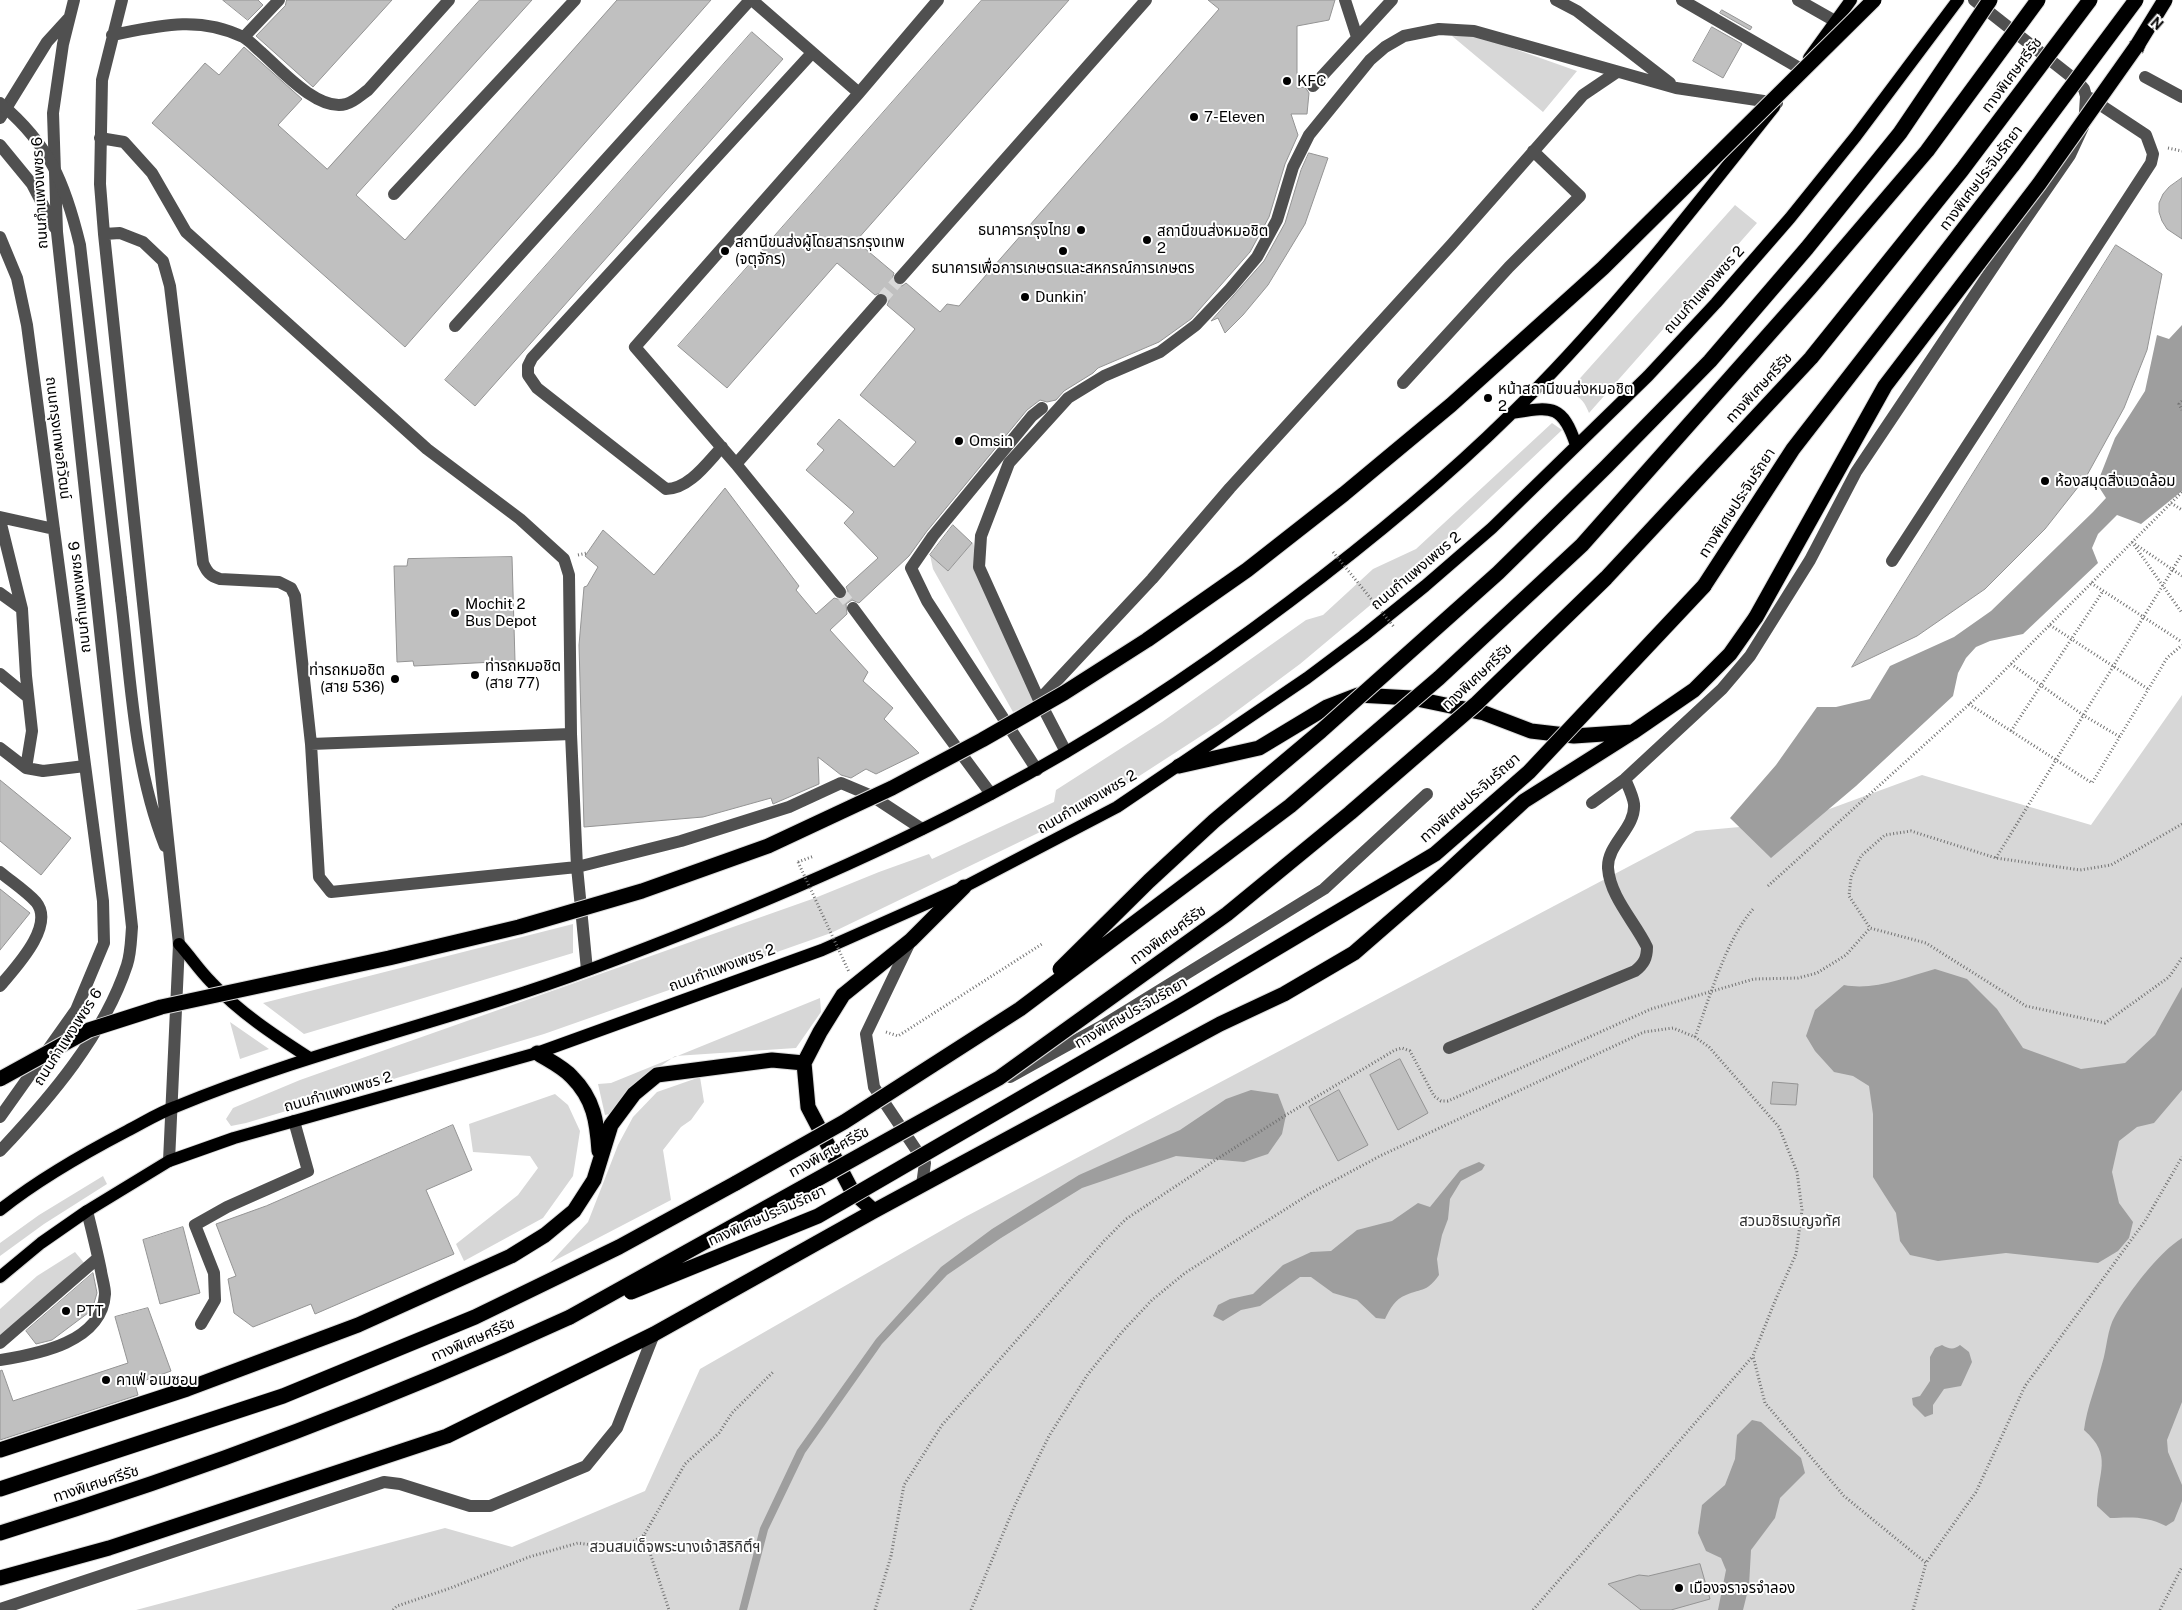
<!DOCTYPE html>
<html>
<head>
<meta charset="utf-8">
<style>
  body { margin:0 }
  #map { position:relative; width:2182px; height:1610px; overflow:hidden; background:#fff; font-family:"Public Sans",sans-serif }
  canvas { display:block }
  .north { position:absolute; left:2122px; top:10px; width:50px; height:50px; -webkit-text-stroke:4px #fff; paint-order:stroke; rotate:41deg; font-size:14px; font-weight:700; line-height:20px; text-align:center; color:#000 }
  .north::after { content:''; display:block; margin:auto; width:18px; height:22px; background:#000; clip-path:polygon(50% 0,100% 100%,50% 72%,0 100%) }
</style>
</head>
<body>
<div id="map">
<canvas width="2182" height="1610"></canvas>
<div class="north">N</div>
</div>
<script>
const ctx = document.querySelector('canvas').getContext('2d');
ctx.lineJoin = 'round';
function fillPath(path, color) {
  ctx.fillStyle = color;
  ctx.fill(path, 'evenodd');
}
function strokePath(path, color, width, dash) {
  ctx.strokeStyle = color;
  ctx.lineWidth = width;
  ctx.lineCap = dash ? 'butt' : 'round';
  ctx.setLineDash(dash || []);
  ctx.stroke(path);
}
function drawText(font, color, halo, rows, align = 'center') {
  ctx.font = font + ' "Public Sans","Noto Sans Thai",sans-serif';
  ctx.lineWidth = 4;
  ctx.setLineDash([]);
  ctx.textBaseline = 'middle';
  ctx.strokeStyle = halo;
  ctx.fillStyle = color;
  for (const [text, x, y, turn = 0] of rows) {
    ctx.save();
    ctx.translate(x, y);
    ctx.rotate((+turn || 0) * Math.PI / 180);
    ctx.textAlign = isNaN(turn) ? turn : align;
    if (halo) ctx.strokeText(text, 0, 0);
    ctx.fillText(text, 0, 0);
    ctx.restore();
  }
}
const green = new Path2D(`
  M1452,36h26l99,35 -34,41z
  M1735,205l22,18 -168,190c-4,-10 -8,-16 -18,-20l-6,2z
  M1552,423l10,7 -139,131 -123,103 -82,61 -88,57 -65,38 -234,113 -287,101 -298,89 -15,3 -5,-7 7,-11 67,-28 515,-182 64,-26 50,-18 3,5 122,-57 2,-12 106,-68 144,-102 17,-5 50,-46 43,-20z
  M973,542l6,25 60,133 -26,12 -80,-143 -3,-14 18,16z
  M2182,695v915h-2046l309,-82 67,19 133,-56 55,-122 265,-152 731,-386 98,-9 128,-47 169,50z
  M573,924v29l-269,81 -41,-31z
  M820,998l1,14 -25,36 -121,8 -40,28 -26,30 -4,1 -7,-31 13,-1z
  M230,1022l39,27 -29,10z
  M700,1077l4,25 -13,18 -10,7 -18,23 8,50 -121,63 38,-41 30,-77 15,-28 24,-25z
  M555,1094l13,11 12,26 -7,45 -30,42 -79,43 -8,-17 62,-49 20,-27 -8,-12 -57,-4 -4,-28z
  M103,1176l4,8 -63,40 -44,32v-13l39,-28z
  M75,1252l10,12 -53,43 -32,31v-29l37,-33z`);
const water = new Path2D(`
  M2182,325v166l-41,33 -24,-9 -19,19 -6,14 6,15 -75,71 -33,7 -14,6 -10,11 -8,15 -5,23 -97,90 -85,72 -41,-40 46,-53 41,-58h19l34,-8 20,-33 64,-29 37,-26 102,-99 13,-14 -9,-14 18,-46 30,-47 12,-56 12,4z
  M1935,969l32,10 30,30 26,39 58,21 44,-6 30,-28 27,-48v103l-28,33 -17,4 -18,14 -7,31 7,31 14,19 -4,16 -11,13 -20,12 -92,-10 -68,8 -28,-6 -10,-14 -4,-28 -23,-36v-63l-4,-28 -16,-10 -19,-4 -19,-21 -9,-15 9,-26 29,-25c30,6 62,-8 91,-16z
  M1251,1090l27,4 8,21 -4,19 -14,20 -24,8 -68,-6 -94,32 -81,50 -54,37 -65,69 -77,109 -37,77 -21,80h-8l21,-82 37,-78 79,-111 65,-72 51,-38 87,-54 101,-45 46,-31z
  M1479,1162l6,3 -3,5 -21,11 -11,18 -2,20 -6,16 -5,24 2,16c-12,17 -16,13 -33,20 -11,4 -16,14 -21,24l-9,-1 -19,-18 -24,-7 -22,-16h-11l-40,29 -19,4 -18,11 -10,-5 5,-11 12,-6 23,-5 30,-29 28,-13 20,-1 26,-21 35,-9 26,-18 12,4 30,-37z
  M2182,1238v164l-15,38 1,12 14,33v16l-8,20 -8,5c-19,-10 -35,-9 -56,-8l-13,-12c0,-33 17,-50 -13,-76 3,-23 12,-44 18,-66 5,-15 5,-35 13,-48 14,-24 44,-64 67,-78z
  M1942,1345c7,4 12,5 18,0l9,7 3,10 -11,24 -17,3 -11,16v9l-8,3 -12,-12 -1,-7 8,-2 10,-15v-24l5,-9z
  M1752,1420l9,2 40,36 4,15 -25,25 -5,20 -24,32 -2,36 -6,24h-25l8,-40 -5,-12 -15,-7 -8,-18 4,-28 23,-20 10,-26 2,-24z`);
const building = new Path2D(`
  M223,0h35l5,5 -15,15z
  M287,0h105l-79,87 -57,-51 29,-30z
  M480,0h52l-176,195 49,45 212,-240h94l-306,347 -253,-224 53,-60 14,12 25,-28 58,52 -24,26 49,44z
  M982,0h87l-213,241 38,32 -2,7 3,4 7,2 4,-3 34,29 7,-8 12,2 260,-297 -11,-9h127l-6,20 -32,6v62l8,-1 4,6 -2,21h-16l7,21 -13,29 -16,53 -19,35 -59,67 -32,23 -61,26 -5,5 -29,18 -8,9 -9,2 -7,-2 -13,10 -100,121 -18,25 -50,47 -7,-3 -6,4 1,10 -17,16 38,42 -5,9 30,27 -9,11 35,34 -43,21 -10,-5 -15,9 -10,-3 -23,-18 1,27 -46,20 -2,-6 -68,19 -119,10 -5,-182 5,-58 3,-1 11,-19 -13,-11 18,-26 51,45 71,-87 74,98 -3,4 20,24 18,-16 7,2 4,-2 3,-7 -2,-4 32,-29 -34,-35 10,-11 -48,-42 18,-20 -7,-6 22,-25 55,48 22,-25 -56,-47 55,-66 -28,-24 2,-4 -2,-7 -5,-2 -7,3 -38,-32 -110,125 -49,-42z
  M1722,10l30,17 -2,3 -30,-17z
  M1712,27l30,17 -19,34 -30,-17z
  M752,32l31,27 -308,347 -30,-26z
  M1309,153l19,5 -23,66 -37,61 -25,30 -18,18 -7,-15 -7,3 53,-60 21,-38 16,-53z
  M2182,178v61l-15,-10 -5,-8 -3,-9v-9l4,-9 6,-7z
  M2116,245l46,29 -15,76 -23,58 -38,69 -41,52 -60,60 -68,47 -65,31z
  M953,525l19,18 -24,28 -18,-16z
  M512,557l3,104 -101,5 -1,-5 -16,1 -3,-96h13l1,-7z
  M0,780l71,58 -30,37 -41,-34z
  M0,889l30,24 -30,37z
  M1400,1059l28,54 -30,17 -28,-55z
  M1773,1082l25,2 -2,21 -25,-1z
  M1339,1090l29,55 -30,16 -29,-54z
  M453,1125l19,45 -46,20 28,64 -139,60 -4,-10 -58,23 -19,-14 -6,-34 8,-3 -20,-52 50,-18z
  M183,1227l17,66 -40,11 -17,-64z
  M93,1273l4,20 -5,17 -40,30 -16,4 -10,-13z
  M148,1308l23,63 -36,13 3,11 -138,45v-69l2,-1 11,31 115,-38 -13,-46z
  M1700,1564l10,35 -39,11h-30l-33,-26 31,-9 9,1z`);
const minorTunnel = new Path2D(`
  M881,300l19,-22
  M840,592l13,16`);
const path = new Path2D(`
  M2168,148l14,3
  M2182,401l-3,3 3,6
  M2171,503l11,7
  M2132,542l50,71
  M2135,544l47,32
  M578,555l9,-2
  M2091,583l91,59
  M2050,625l98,64
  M2011,664l72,51 37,22
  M1969,704l123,79 75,-125 15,-13
  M2011,731l92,-140
  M2182,824l-71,41 -31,5 -84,-12 -85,-27 -26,4 -24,21 -10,21 -2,19 21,32 56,15 100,63 79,17 64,-46 13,-19
  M1996,858l186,-304
  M798,862l16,-6
  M1768,886l217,-196 197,-198
  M886,1032l12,4 144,-92
  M1695,1037c15,-40 31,-98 59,-129
  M644,1535l25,75
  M393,1610l4,-4 51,-17 81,-32 49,-14 43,6 23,-14 41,-71 34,-31 13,-20 42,-42
  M875,1610l16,-54 13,-71 38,-60 162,-184 22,-22 91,-60 69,-44 109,-65 7,-2 8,3 24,45 7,5h7l203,-92 103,-30 44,-1 19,-5 29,-18 24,-27
  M971,1610l44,-105 34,-69 39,-62 34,-42 30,-32 33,-27 126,-80 69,-37 264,-124 29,-4 22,9 14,10 70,80 18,45 5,38 -6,44 -21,47 -22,55 12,47 79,93 82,67 50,-71 49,-106 120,-165 37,-64
  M1533,1610l220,-254
  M1913,1610l13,-47
  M2160,1610l22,-43`);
const minor = new Path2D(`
  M122,0l-20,80 -2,104 4,50 75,710 -10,217
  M752,0l107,93
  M1345,0l12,37
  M1556,0l21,11 93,72
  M1682,0l119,69
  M1798,0l37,21
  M112,35c45,-9 87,-20 131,2 6,3 12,10 18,15 19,17 57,60 85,52 8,-2 15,-9 22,-14l81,-90
  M244,37l35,-37
  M2145,77l37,20
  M1313,86l79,-86
  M0,118l47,-76 21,-23
  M100,138l24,4 28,31 34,59 241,217 93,70 44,40 5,16 2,159 6,133 10,103
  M0,145l32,39 23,44
  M394,194l181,-194
  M104,234l16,-1 23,9 20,19 7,25 33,277c4,9 7,13 17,16l59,3 12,6 4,8 16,148 8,133 12,15 246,-25 104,-26 108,-34 52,-24 31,13 50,33
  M0,237l17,41 10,47 76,576 1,42 -28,67 -76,107
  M900,278l246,-278
  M455,326l295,-326
  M1403,383l106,-116 71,-71 -47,-45
  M722,447c-15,16 -33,42 -56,42l-129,-101 -9,-13v-9l4,-8 280,-305
  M736,464l145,-164
  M0,517l54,12
  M0,520l22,89 4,67 6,55 -6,37
  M1892,561l259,-398 2,-9 -7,-19 -56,-37
  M840,592l-104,-128 -101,-117 224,-254 79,-93
  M0,593l22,16
  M121,599c10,83 13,169 44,247
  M853,608l138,186
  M0,674l28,23
  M1039,700l113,-121 78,-91 222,-244 131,-149 34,-23
  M311,744l260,-10
  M0,748l26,20 17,3 42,-5
  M1066,752l-27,-52 -60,-133 2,-31 28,-73 59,-65 36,-22 56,-24 36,-27 34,-36 27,-32 20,-37 16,-53 16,-32 61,-75 15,-13 19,-11 35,-7 35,2 202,57 101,15
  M1037,770l-110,-169 -16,-33 22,-32 99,-120 10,-8
  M1592,803l33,-24 97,-90 28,-33 60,-96 46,-88 154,-230 60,-87 13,-28 2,-15 1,-16 -2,-7 -6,-7 -104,-82
  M0,872c12,10 26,19 36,30 20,24 -22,67 -36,84
  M911,940l-45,94 8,53 51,76 -3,22
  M1449,1048l186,-77c9,-7 12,-13 12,-24 -12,-25 -37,-50 -39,-79 -1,-24 28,-40 26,-64 -1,-8 -6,-18 -9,-25
  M1010,1077l90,-50 224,-138 103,-95
  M0,1151c50,-53 104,-116 127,-186 4,-12 4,-26 5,-38l-75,-695 -4,-119 10,-69 11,-44
  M201,1324l14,-24 -1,-27 -19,-48 32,-18 81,-36 -14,-50
  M0,1343l98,-85
  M0,1360c39,-6 102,-18 105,-66 0,-7 -3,-16 -4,-23 -4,-20 -9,-40 -14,-60
  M0,1609l384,-127 16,2 70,22h20l96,-40 31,-38 37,-94`);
const major = new Path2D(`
  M1809,58l42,-58
  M1512,413c39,-6 50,-10 64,32
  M179,944c11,12 20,26 32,38 28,30 63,53 97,75
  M0,1210c39,-31 83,-56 127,-79 16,-8 31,-18 48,-24 135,-56 279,-87 416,-138 136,-51 273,-107 402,-176 104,-55 202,-120 296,-191 77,-58 152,-119 221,-187 97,-94 180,-203 264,-308
  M0,1277l41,-34 46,-32 82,-50 65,-23 303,-85 285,-103 142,-63 153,-80 190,-129 56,-42 62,-50 67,-58 156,-152 68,-73 74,-85 66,-82 102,-136`);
const highway = new Path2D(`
  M1704,586l89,-137 220,-284
  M1179,766l80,-18 68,-41 31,-12 54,3 72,15 47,18 43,5 59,-4 61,-42 36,-36 26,-37
  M537,1053c11,7 26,14 35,24 22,22 25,45 27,74
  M874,1211l-22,-20 -44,-84 -4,-44 16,-31 23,-37 68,-55 53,-53
  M0,1450l187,-61 171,-64 153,-69 34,-21 29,-24 20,-31 17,-55 23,-31 23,-19 115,-15 32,3
  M0,1489l283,-93 192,-79 144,-70 117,-64
  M0,1533c194,-60 385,-131 570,-216
  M0,1578l109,-30 338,-112 207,-102 220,-123 346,-187 64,-30 70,-41 92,-80 78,-72 109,-69`);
const pathBridge = new Path2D(`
  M1333,552l61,75
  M798,862l51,110`);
const minorBridge = new Path2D(`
  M0,103c50,42 65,80 80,142l41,354`);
const highwayBridge = new Path2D(`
  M2013,165l123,-165
  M1756,617l129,-231 154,-202 99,-140 27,-44
  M1060,969l89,-88 65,-60 107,-90 177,-158 108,-106 104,-106 97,-113 93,-115 90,-133
  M0,1079l89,-49 72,-23 228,-49 130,-31 123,-36 126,-45 124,-58 90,-48 82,-47 83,-53 100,-70 97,-76 107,-89 152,-137 271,-268
  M736,1183l108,-61 176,-113 270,-203 149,-128 143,-133 228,-257 117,-137 111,-151
  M631,1292l187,-76 365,-212 252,-150 94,-82 175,-186
  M570,1317l429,-239 228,-164 123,-101 127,-110 129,-125 205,-220 151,-188 128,-170`);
const markers = [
  [1287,81,5,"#000"],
  [1194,117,5,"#000"],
  [1081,230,5,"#000"],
  [1147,240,5,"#000"],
  [725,251,5,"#000"],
  [1063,251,5,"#000"],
  [1025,297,5,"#000"],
  [1488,398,5,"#000"],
  [959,441,5,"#000"],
  [2045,481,5,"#000"],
  [455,613,5,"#000"],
  [475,675,5,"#000"],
  [395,679,5,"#000"],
  [66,1311,5,"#000"],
  [106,1380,5,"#000"],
  [1679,1588,5,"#000"]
];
const streetNames = [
  ["ทางพิเศษศรีรัช",2012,75,-53],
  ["ทางพิเศษประจิมรัถยา",1981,178,-53],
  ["ถนนกำแพงเพชร 6",40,193,-93],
  ["ถนนกำแพงเพชร 2",1704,290,-48],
  ["ทางพิเศษศรีรัช",1759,388,-47],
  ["ถนนกรุงเทพอภิวัฒน์",58,438,83],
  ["ทางพิเศษประจิมรัถยา",1737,503,-57],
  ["ถนนกำแพงเพชร 2",1416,571,-40],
  ["ถนนกำแพงเพชร 6",80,597,-96],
  ["ทางพิเศษศรีรัช",1477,677,-43],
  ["ทางพิเศษประจิมรัถยา",1470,798,-41],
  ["ถนนกำแพงเพชร 2",1087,802,-30],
  ["ทางพิเศษศรีรัช",1168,935,-36],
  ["ถนนกำแพงเพชร 2",722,968,-20],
  ["ทางพิเศษประจิมรัถยา",1131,1013,-30],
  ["ถนนกำแพงเพชร 6",68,1037,-57],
  ["ถนนกำแพงเพชร 2",338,1092,-16],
  ["ทางพิเศษศรีรัช",829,1152,-29],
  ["ทางพิเศษประจิมรัถยา",767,1216,-24],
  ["ทางพิเศษศรีรัช",473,1340,-23],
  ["ทางพิเศษศรีรัช",96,1484,-18]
];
const poiNames = [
  ["KFC",1297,81],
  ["7-Eleven",1204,117],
  ["ธนาคารกรุงไทย",1071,230,"right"],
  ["สถานีขนส่งหมอชิต",1157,231],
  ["2",1157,248],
  ["สถานีขนส่งผู้โดยสารกรุงเทพ",735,242],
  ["(จตุจักร)",735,259],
  ["ธนาคารเพื่อการเกษตรและสหกรณ์การเกษตร",1063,268,"center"],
  ["Dunkin'",1035,297],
  ["หน้าสถานีขนส่งหมอชิต",1498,389],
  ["2",1498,406],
  ["Omsin",969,441],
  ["ห้องสมุดสิ่งแวดล้อม",2055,481],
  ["Mochit 2",465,604],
  ["Bus Depot",465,621],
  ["ท่ารถหมอชิต",485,666],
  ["(สาย 77)",485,683],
  ["ท่ารถหมอชิต",385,670,"right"],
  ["(สาย 536)",385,687,"right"],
  ["PTT",76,1311],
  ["คาเฟ่ อเมซอน",116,1380],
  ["เมืองจราจรจำลอง",1689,1588]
];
const parkNames = [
  ["สวนวชิรเบญจทัศ",1790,1221],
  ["สวนสมเด็จพระนางเจ้าสิริกิติ์ฯ",675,1547]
];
fillPath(green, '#d7d7d7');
fillPath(water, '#9e9e9e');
fillPath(building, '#c0c0c0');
strokePath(building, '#949494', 1);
strokePath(minorTunnel, '#d9d9d9', 12, [12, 6]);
strokePath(major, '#dbdbdb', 14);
strokePath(highway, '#dbdbdb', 17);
strokePath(path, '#727272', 3, [1, 2.5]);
strokePath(minor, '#505050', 12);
strokePath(major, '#000', 12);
strokePath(highway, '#000', 15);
strokePath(highwayBridge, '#dbdbdb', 17, []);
strokePath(pathBridge, '#727272', 3, [1, 2.5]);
strokePath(minorBridge, '#505050', 12);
strokePath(highwayBridge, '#000', 15);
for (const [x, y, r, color] of markers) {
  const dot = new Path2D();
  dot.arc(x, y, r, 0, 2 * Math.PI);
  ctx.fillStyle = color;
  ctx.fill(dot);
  strokePath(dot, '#fff', 2);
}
drawText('15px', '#000', '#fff', streetNames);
drawText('15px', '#000', '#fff', poiNames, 'left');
drawText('15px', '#2e2e2e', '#fff', parkNames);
</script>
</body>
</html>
